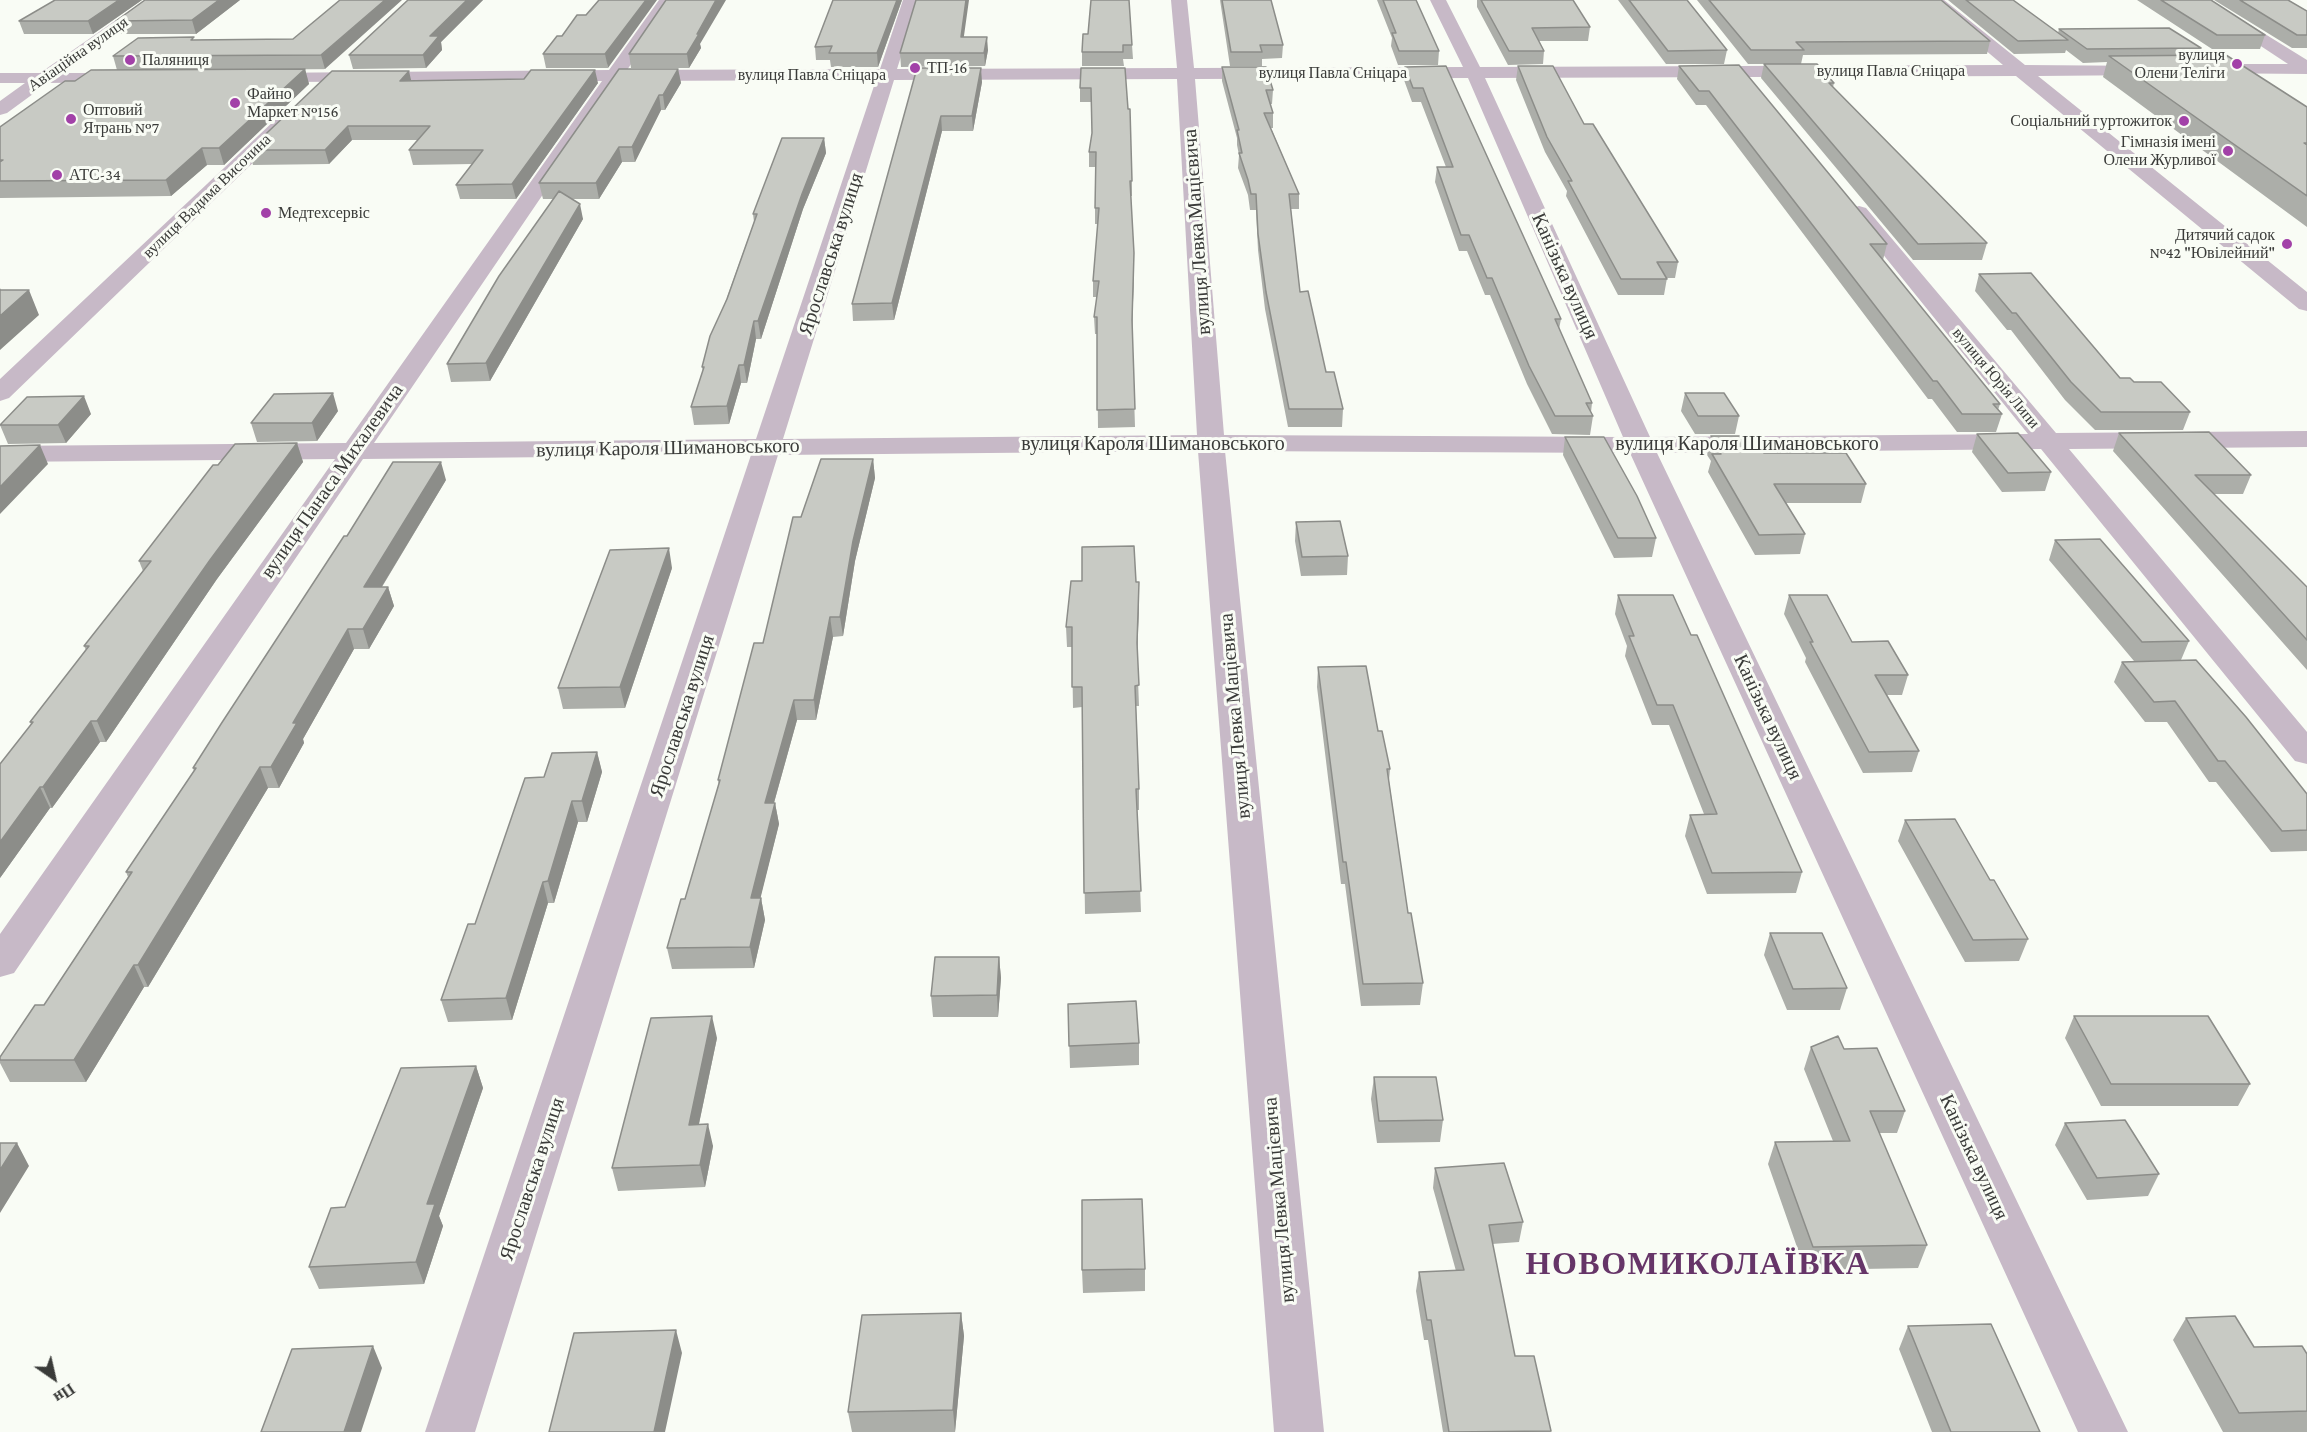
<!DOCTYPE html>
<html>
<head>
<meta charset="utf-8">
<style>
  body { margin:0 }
  #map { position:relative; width:2307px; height:1432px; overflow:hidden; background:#f9fcf5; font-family:"Crimson Pro",serif }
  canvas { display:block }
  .north { position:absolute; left:24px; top:1348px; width:60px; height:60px; -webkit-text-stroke:4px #f9fcf5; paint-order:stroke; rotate:146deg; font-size:16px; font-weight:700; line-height:24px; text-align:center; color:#3a3b39 }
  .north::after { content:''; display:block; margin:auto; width:21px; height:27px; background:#3a3b39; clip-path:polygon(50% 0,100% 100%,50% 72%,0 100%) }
</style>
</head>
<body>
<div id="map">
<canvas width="2307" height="1432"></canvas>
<div class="north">Пн</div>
</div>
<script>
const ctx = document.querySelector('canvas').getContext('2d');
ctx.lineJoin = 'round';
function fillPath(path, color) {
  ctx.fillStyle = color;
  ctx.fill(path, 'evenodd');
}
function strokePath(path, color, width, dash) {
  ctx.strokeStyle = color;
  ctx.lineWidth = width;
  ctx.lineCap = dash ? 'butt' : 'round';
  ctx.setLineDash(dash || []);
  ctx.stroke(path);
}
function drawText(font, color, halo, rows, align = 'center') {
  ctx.font = font + ' "Crimson Pro",serif';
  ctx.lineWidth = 6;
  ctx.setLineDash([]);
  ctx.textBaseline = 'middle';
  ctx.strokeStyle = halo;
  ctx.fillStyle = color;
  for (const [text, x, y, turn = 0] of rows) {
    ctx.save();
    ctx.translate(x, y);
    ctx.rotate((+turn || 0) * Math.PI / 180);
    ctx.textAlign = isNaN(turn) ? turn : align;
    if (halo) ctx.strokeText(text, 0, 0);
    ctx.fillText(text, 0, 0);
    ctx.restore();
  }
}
const street = new Path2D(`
  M145,0h19l-100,73h60l6,1 3,4 -3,4 -82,1 -41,30 -7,2v-14l25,-18h-25v-10h40z
  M659,0h16l-48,70 253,-1 23,-69h16l-22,69 280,-1 -6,-68h16l7,68 269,-1 -33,-67h16l34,67 523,-2 -77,-65h18l81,65 130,1 3,4 -3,4 -6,1 -111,1 269,216v19l-8,-2 -283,-233 -531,2 165,359 378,-3 -176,-218 -3,-4 3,-4 7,-2 7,2 190,225 251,-2v16l-238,2 238,283v32l-12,-3 -254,-312 -384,4 471,979h-50l-448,-979 -405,-2 99,981h-50l-76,-981 -420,4 -303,977h-50l326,-977 -388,4 -349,514 -14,4v-43l335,-475 -335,3v-16l346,-3 256,-362 -339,1 -6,-1 -3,-4 3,-4 352,-3zM1468,78l155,359 -399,-2 -29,-356zM1177,79l20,356 -414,4 111,-359zM876,80l-120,359 -382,4 246,-362z
  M2191,0h19l97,60v14l-109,-1 -3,-4 3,-4 6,-1h84z
  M283,117l7,2 2,4 -2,4 -281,271 -9,3v-22l276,-260z`);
const wall = new Path2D(`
  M142,0l-49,34h-69l-5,-13z
  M240,0l-44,34h-75l-5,-13z
  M340,0l-15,69 -208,1 -4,-14 82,-16 98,-1z
  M408,0h75l-42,42 1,8 -16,18 -73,1 -4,-14z
  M599,0l9,68h-62l-3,-14 43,-39z
  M902,0l-24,67h-47l-1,-7h-14l-1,-13z
  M1220,0h51l12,45 -1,13 -20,1v7h-32z
  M1377,0h39l23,51 -1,14h-40l-7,-19 1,-8z
  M1477,0h96l17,27 -2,14h-49l5,10 -1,13 -35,1 -31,-58z
  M1618,0h69l40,50 -3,14h-58z
  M1697,0h244l49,41 -3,13 -184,1 -2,9h-53z
  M1948,0h65l45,33 1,-4 142,19 -3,7 109,52v120l-204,-150 4,-15 -24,1 -17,-13 -1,3 -51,1z
  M2137,0h74l54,35 -5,14h-48z
  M2214,0h74l19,11v37h-15z
  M1088,34l44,11 1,14h-10l1,7h-42v-14z
  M700,44l1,4 -12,20h-58l-2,-14z
  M988,50l-3,16 -84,1 -1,-14z
  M1764,64l70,19 -1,4 154,156 -5,17h-69l-152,-182z
  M1446,66l115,253 -2,10 33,74 -1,9 2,4 -3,19 -38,-1 -25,-50 -37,-89h-5l-18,-44h-8l-24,-69 2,-15h9l-25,-65h-9l-8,-22 1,-13z
  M1518,66l66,58 94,138 -3,16h-8l-3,17h-46l-52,-99 1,-5 -22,-39 -29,-72z
  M1679,66l208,178 -4,16 117,144 -2,6 4,4 -6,18h-39l-25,-33h-4l-222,-294h-10l-19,-26z
  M1222,67l51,23 -1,14h-2l3,9v15h-2l28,66v15h-8l9,83 26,80 17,37 -1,18h-54l-23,-118 -7,-59 -2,-40h-6l-2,-15 -10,-27 1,-13 -2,-10v-7l-15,-57z
  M917,68l65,14 -9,49h-31l-48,189 -41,1 -1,-17z
  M1125,68l7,113v15h-1l3,73 -2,62 3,96 -37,1 -1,-94h-2l-1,-17 3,-20h-4v-16l5,-57h-3v-57h-6v-15l3,-18 -1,-32h-11v-14z
  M305,69l4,15 -85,81h-17l-36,31 -171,2v-71z
  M678,69l3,14 -16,27h-4l-26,52h-13l-23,37h-27l11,20 -93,162 -39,1 -4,-18 106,-165h-10l-4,-16z
  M412,81l186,2 -82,116h-56l-4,-14 16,-21 -59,1 -4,-15 9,-10h-66l-23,24 -76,1 -4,-15z
  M824,138l2,15 -23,56 -42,130h-5l-9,44h-6l-12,41 -35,1 -3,-18 12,-36 -1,-4 52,-145 -1,-8z
  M1979,274l141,104 14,4 56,30 -7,18h-88l-30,-30 -54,-70h-4l-32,-39z
  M1685,393l54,23 -4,18h-40l-14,-23z
  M338,411l-21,30 -60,1 -6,-19z
  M91,414l-25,29 -58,1 -8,-19z
  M2119,433l132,42 -8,19h-29l93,93v83l-194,-219z
  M1977,434l74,38 -6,19 -43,1 -30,-40z
  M1711,436l155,48 -5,19h-75l19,31 -5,20 -45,1 -47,-83 3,-11 -4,-6z
  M1565,437l91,101 -4,19 -38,1 -51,-103z
  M297,443l6,19 -86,117 -111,163h-6l-48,66h-2l-50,70 31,-154 -1,-2 56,-72 -2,-4 59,-75 -4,-10 79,-96z
  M873,459l2,19 -20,83 -12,75 -10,1 -17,83h-19l-23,83h1l4,21 -19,74h1l4,22 -11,48 -82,1 -5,-21 18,-49 34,-114 -1,-5 45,-137z
  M446,480l-64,107h6l6,19 -25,43h-15l-51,90 1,4 -25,45h-11l-120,199h-4l-58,95h-76l-10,-19v-6l44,-52 84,-128 -2,-5 68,-101 -1,-3 154,-232z
  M1296,522l52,34 -1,19 -46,1 -6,-35z
  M2055,540l134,101 -8,19 126,134v57l-36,1 -55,-70h-7l-42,-60h-22l-31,-40 8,-20 12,-1 -85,-101z
  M672,568l-47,140 -62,1 -5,-21z
  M1136,582l3,20 -2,51 2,53h-3l3,83v21h-2l4,102 -56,2 -3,-207 -9,1 -1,-61h-5l-1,-20z
  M1618,595l73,40 111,237 -6,21 -89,1 -22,-58 5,-21 14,-1 -35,-89h-17l-27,-69 2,-10 -12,-32z
  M1789,595l63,47 56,33 -6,20h-16l33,56 -7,21 -49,1 -58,-111 1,-4 -22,-44z
  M1318,667l60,64 12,38 -1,12 19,132 15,70 -3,22 -59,1 -16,-122h-4l-24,-197z
  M597,752l5,20 -15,50h-9l-24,81h-6l-36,117 -64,2 -7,-22 34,-76z
  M1905,820l85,60 38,59 -9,22 -54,1 -67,-121z
  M1770,933l77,55 -7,22h-53l-23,-55z
  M999,957l2,21 -3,39h-65l-2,-21z
  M1068,1004l71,39v22l-69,3z
  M2074,1016l176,68 -12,22h-137l-36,-68z
  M717,1038l-18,86 14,22 -8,41 -87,4 -6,-23z
  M1811,1047l33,2 61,62 -8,22h-18l48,112 -9,23 -113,2 -37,-106 7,-22 58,-1 -29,-72z
  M476,1066l7,22 -44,128 4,10 -19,58 -105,5 -10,-22 36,-60z
  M1374,1077l69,43 -3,22 -63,1 -6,-44z
  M2065,1123l94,51 -11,22 -61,4 -32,-55z
  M1435,1168l88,54 -4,20 -27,2 23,112 36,76h-108l-15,-92h-4l-8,-49 3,-19 37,-1 -23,-83z
  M1145,1269v22l-62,2 -1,-23z
  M961,1313l3,23 -9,96h-103l-4,-20z
  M2186,1318l68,29 53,7v78h-84l-50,-92z
  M1908,1326l132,106h-108l-33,-83z`);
const shadedWall = new Path2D(`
  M119,0h23l-49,34 -5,-13z
  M219,0h21l-44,34 -4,-14z
  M385,0h17l-77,69 -4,-14z
  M467,0h16l-42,42 1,8 -16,18 -3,-13 7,-19z
  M646,0h11l-49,68 -3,-14z
  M716,0h10l-26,44 1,4 -12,20 -2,-14 10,-20z
  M897,0h5l-24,67 -1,-14z
  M966,0h3l-7,50 -1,-13z
  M987,37l1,13 -3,16 -1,-13z
  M981,68l1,14 -9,49 -1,-15z
  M305,69l4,15 -85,81 -5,-17z
  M678,69l3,14 -16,27 -2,-15z
  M595,70l3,13 -82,116 -4,-15z
  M409,71l3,13 -12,-3z
  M659,95l2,15 -26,52 -3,-15z
  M941,116l1,15 -48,189 -2,-17z
  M348,126l4,14 -23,24 -4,-14z
  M824,138l2,15 -23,56 -42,130 -3,-18 44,-127z
  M619,147l3,15 -23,37 -3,-16z
  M202,148l5,17 -36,31 -5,-16z
  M580,204l3,15 -93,162 -4,-18z
  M1134,253v16l-2,68v-17z
  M0,288l8,20 21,-18 10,25 -39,35z
  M754,321l2,18 -9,44 -3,-18z
  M739,365l2,18 -12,41 -2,-18z
  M333,393l5,18 -21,30 -5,-18z
  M84,396l7,18 -25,29 -8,-18z
  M297,443l6,19 -86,117 -111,163 -9,-21 113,-161z
  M40,445l8,19 -48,50v-27z
  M873,459l2,19 -20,83 -12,75 -3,-19 13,-76z
  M441,462l5,18 -76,126 -6,-19z
  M669,548l3,20 -47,140 -5,-21z
  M1139,582v20l-2,61v-20z
  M388,587l6,19 -25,43 -6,-20z
  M830,617l3,20 -17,83 -2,-20z
  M348,629l6,20 -51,90 1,4 -25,45 -8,-21 22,-44z
  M794,700l3,20 -29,104 -3,-21z
  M91,721l9,21 -48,66 -9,-21z
  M597,752l5,20 -15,50 -5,-21z
  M260,767l8,21 -120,199 -10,-22z
  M40,787l10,21 -50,70v-36z
  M572,801l6,21 -24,81 -6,-22z
  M775,803l4,21 -24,96 -4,-22z
  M543,882l5,21 -36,117 -6,-22z
  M761,898l4,22 -11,48 -4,-21z
  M999,957l2,21 -3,39 -1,-22z
  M134,965l10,22 -58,95 -12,-22z
  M712,1016l5,22 -23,109 -5,-22z
  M476,1066l7,22 -44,128 4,10 -19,58 -8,-22 11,-58z
  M708,1124l5,22 -8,41 -5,-22z
  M17,1143l12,23 -29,47v-43z
  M961,1313l3,23 -9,96 -2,-22z
  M676,1330l6,23 -17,79h-11z
  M373,1346l9,22 -21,64h-17z`);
const building = new Path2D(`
  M55,0h64l-31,21h-69z
  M145,0h74l-27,20 -76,1z
  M340,0h45l-64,55 -208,1 25,-18 56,-1 -3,3 102,-1z
  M408,0h59l-37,36h9l-16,19h-74z
  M599,0h47l-41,54h-62l14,-18h5l15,-21h9z
  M666,0h50l-19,34h2l-12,20h-58z
  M833,0h64l-20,53h-48l3,-7 -17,1z
  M916,0h50l-5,37h26l-3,16h-84z
  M1091,0h38l3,45h-9v7h-41l1,-18h5z
  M1222,0h49l12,45h-23l2,7h-31z
  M1383,0h33l23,51h-40l-7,-18h4z
  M1481,0h92l17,27 -58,1 12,23h-35z
  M1629,0h58l40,50 -59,1z
  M1709,0h232l49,41 -194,1 8,8h-53z
  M1966,0h47l55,40 -50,1z
  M2161,0h50l54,35h-48z
  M2240,0h48l19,11v24h-10z
  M2169,28l32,20 -114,1 -28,-20z
  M2226,55l81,52v36h-3l3,2v51l-198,-140z
  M1764,64h53l17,19h-5l158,160 -69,1z
  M1739,65l148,179h-17l130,160h-7l9,10h-40l-25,-33h-4l-224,-290h-10l-20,-25z
  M1446,66l115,253h-6l37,84h-6l7,13h-38l-26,-50 -37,-88h-5l-18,-43h-8l-24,-68h16l-30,-79h-10l-8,-21z
  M1518,66h35l31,58h9l85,138h-21l10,17h-46l-53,-98h4l-25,-44z
  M1222,67h44l7,23h-7l7,23h-9l35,81h-10l11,98 8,-1 18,81h8l9,37h-54l-23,-117 -8,-58 -2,-40h-5l-3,-14 -9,-27h3l-5,-23h2z
  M917,68h64l-9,48h-31l-49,187 -40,1z
  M1081,68h44l3,41h2l2,72h-2l4,72 -2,67 3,89 -38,1v-93h-3l5,-36h-6l6,-73h-4l1,-56h-7l3,-19 -1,-45h-11z
  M305,69l-86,79h-17l-36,32 -166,1v-19l3,-2h-3v-33l65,-46h10l16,-11z
  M619,69h59l-15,26h-4l-27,52h-13l-23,36h-57z
  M531,70h64l-83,114 -56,1 27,-35h-74l21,-24h-82l-23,24h-76l83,-79h77l-9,10 124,-2z
  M782,138h42l-22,56 -44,127h-4l-10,44h-5l-12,41 -36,1 13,-40h-2l8,-31 17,-37 30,-85h-4z
  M559,191l21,13 -94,159 -39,1 52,-88z
  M2031,273l89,105h10l4,4h27l29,30h-89l-30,-30 -55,-69h-4l-33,-39z
  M0,290h29l-29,26z
  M333,393l-21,30h-61l23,-29z
  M1685,393h39l15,23h-41z
  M84,396l-26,29h-58l27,-28z
  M2209,432l42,43h-56l112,112v53l-188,-207z
  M2018,433l33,39 -43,1 -31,-39z
  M1711,436h41l12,17h82l20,31h-92l31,50 -46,1 -47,-81h9z
  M1565,437h39l33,59 19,42h-38z
  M297,443l-87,117 -113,161h-6l-48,66h-3l-40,55v-78l33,-42h-3l59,-76h-5l67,-85h-12l74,-96h5l17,-21z
  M40,445l-40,42v-41z
  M821,459h52l-20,82 -13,76h-10l-16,83h-20l-29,103h10l-24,95h10l-11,49 -83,1 14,-49h4l35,-119h-2l36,-137h9l30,-126h8z
  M393,462h48l-77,125h24l-25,42h-15l-55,94h4l-26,44h-11l-122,198h-4l-60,95h-74v-3l35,-52h9l88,-133h-6l70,-104h-3l28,-44 123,-188h3z
  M1340,521l8,35 -46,1 -6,-35z
  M2100,539l89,102 -47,1 -87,-102z
  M1134,546l2,36h3l-2,61 2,42 -4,1 4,103h-3l5,102 -57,2 -2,-206h-10v-60h-6l5,-46h11v-34z
  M669,548l-49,139 -62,1 52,-138z
  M1618,595h55l18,40h6l105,237 -90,1 -22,-58 27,-1 -44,-109h-16l-28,-69h5z
  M1789,595h38l25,47 36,-1 20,34h-33l44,76 -50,1 -59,-110h3z
  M2196,660l50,57 61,77v36l-25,1 -57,-70h-7l-43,-60 -21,1 -32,-40z
  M1366,666l12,65h4l8,38h-3l21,144h3l12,70 -60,1 -17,-122h-3l-25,-195z
  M597,752l-15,49h-10l-24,80 -5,1 -37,116 -65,2 27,-76h7l50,-146 19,-1 8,-24z
  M1955,819l35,61h4l34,59 -55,1 -68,-120z
  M1770,933h52l25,55 -54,1z
  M935,957h64l-2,38 -66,1z
  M1136,1001l3,42 -70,3 -1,-42z
  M712,1016l-23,109 19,-1 -8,41 -88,3 39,-150z
  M2074,1016h134l42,68h-139z
  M1838,1036l6,13 33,-1 28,63h-35l57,134 -114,2 -38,-105 75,-1 -39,-94z
  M476,1066l-49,138h8l-19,58 -107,5 22,-59 14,-1 56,-139z
  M1374,1077h62l7,43 -64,1z
  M2125,1120l34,54 -62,4 -32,-55z
  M0,1143h17l-17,27z
  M1504,1163l19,59 -34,3 26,131h19l17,75 -102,1 -18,-112h-4l-8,-48 45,-2 -29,-102z
  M1142,1199l3,70 -63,1v-70z
  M961,1313l-8,97 -105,2 14,-97z
  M2235,1316l19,31 48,-1 5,8v57l-68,2 -53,-95z
  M1991,1324l49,108h-89l-43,-106z
  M676,1330l-22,102h-105l25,-99z
  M373,1346l-29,86h-83l31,-83z`);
const markers = [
  [130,60,6,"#a241a8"],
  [2237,64,6,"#a241a8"],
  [915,68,6,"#a241a8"],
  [235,103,6,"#a241a8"],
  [71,119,6,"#a241a8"],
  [2184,121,6,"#a241a8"],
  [2228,151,6,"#a241a8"],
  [57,175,6,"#a241a8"],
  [266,213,6,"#a241a8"],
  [2287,244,6,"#a241a8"]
];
const farStreetnames = [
  ["Авіаційна вулиця",78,54,-35],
  ["вулиця Павла Сніцара",1891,71],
  ["вулиця Павла Сніцара",1333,73],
  ["вулиця Павла Сніцара",812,75],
  ["вулиця Вадима Височина",207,196,-44],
  ["вулиця Юрія Липи",1996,378,50]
];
const farPoinames = [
  ["вулиця",2225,55,"right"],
  ["Олени Теліги",2225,73,"right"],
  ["Паляниця",142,60],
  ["ТП-16",927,68],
  ["Файно",247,94],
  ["Маркет №156",247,112],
  ["Оптовий",83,110],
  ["Ятрань №7",83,128],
  ["Соціальний гуртожиток",2172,121,"right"],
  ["Гімназія імені",2216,142,"right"],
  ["Олени Журливої",2216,160,"right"],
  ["АТС-34",69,175],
  ["Медтехсервіс",278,213],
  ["Дитячий садок",2275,235,"right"],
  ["№42 \"Ювілейний\"",2275,253,"right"]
];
const streetNames = [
  ["вулиця Левка Мацієвича",1197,232,-94],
  ["Ярославська вулиця",831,254,-72],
  ["Канізька вулиця",1565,276,66],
  ["вулиця Кароля Шимановського",1153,444],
  ["вулиця Кароля Шимановського",1747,444],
  ["вулиця Кароля Шимановського",668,448,-1],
  ["вулиця Панаса Михалевича",332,481,-55],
  ["Ярославська вулиця",682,716,-72],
  ["вулиця Левка Мацієвича",1235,716,-95],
  ["Канізька вулиця",1768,717,65],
  ["Канізька вулиця",1974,1157,65],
  ["Ярославська вулиця",532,1179,-72],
  ["вулиця Левка Мацієвича",1279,1200,-95]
];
const nearDistrictnames = [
  ["НОВОМИКОЛАЇВКА",1698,1264]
];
fillPath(street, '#c7b9c7');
fillPath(wall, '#acaea9');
fillPath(shadedWall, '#8c8d89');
fillPath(building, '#c8cac4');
strokePath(building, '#8c8d89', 1.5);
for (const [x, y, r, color] of markers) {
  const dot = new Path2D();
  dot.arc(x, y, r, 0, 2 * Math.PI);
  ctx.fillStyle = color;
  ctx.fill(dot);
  strokePath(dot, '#f9fcf5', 2);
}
drawText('16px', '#3a3b39', '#f9fcf5', farStreetnames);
drawText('16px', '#3a3b39', '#f9fcf5', farPoinames, 'left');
drawText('20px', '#3a3b39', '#f9fcf5', streetNames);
ctx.letterSpacing = '1.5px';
drawText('bold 32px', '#663568', '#f9fcf5', nearDistrictnames);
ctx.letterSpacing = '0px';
</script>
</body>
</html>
